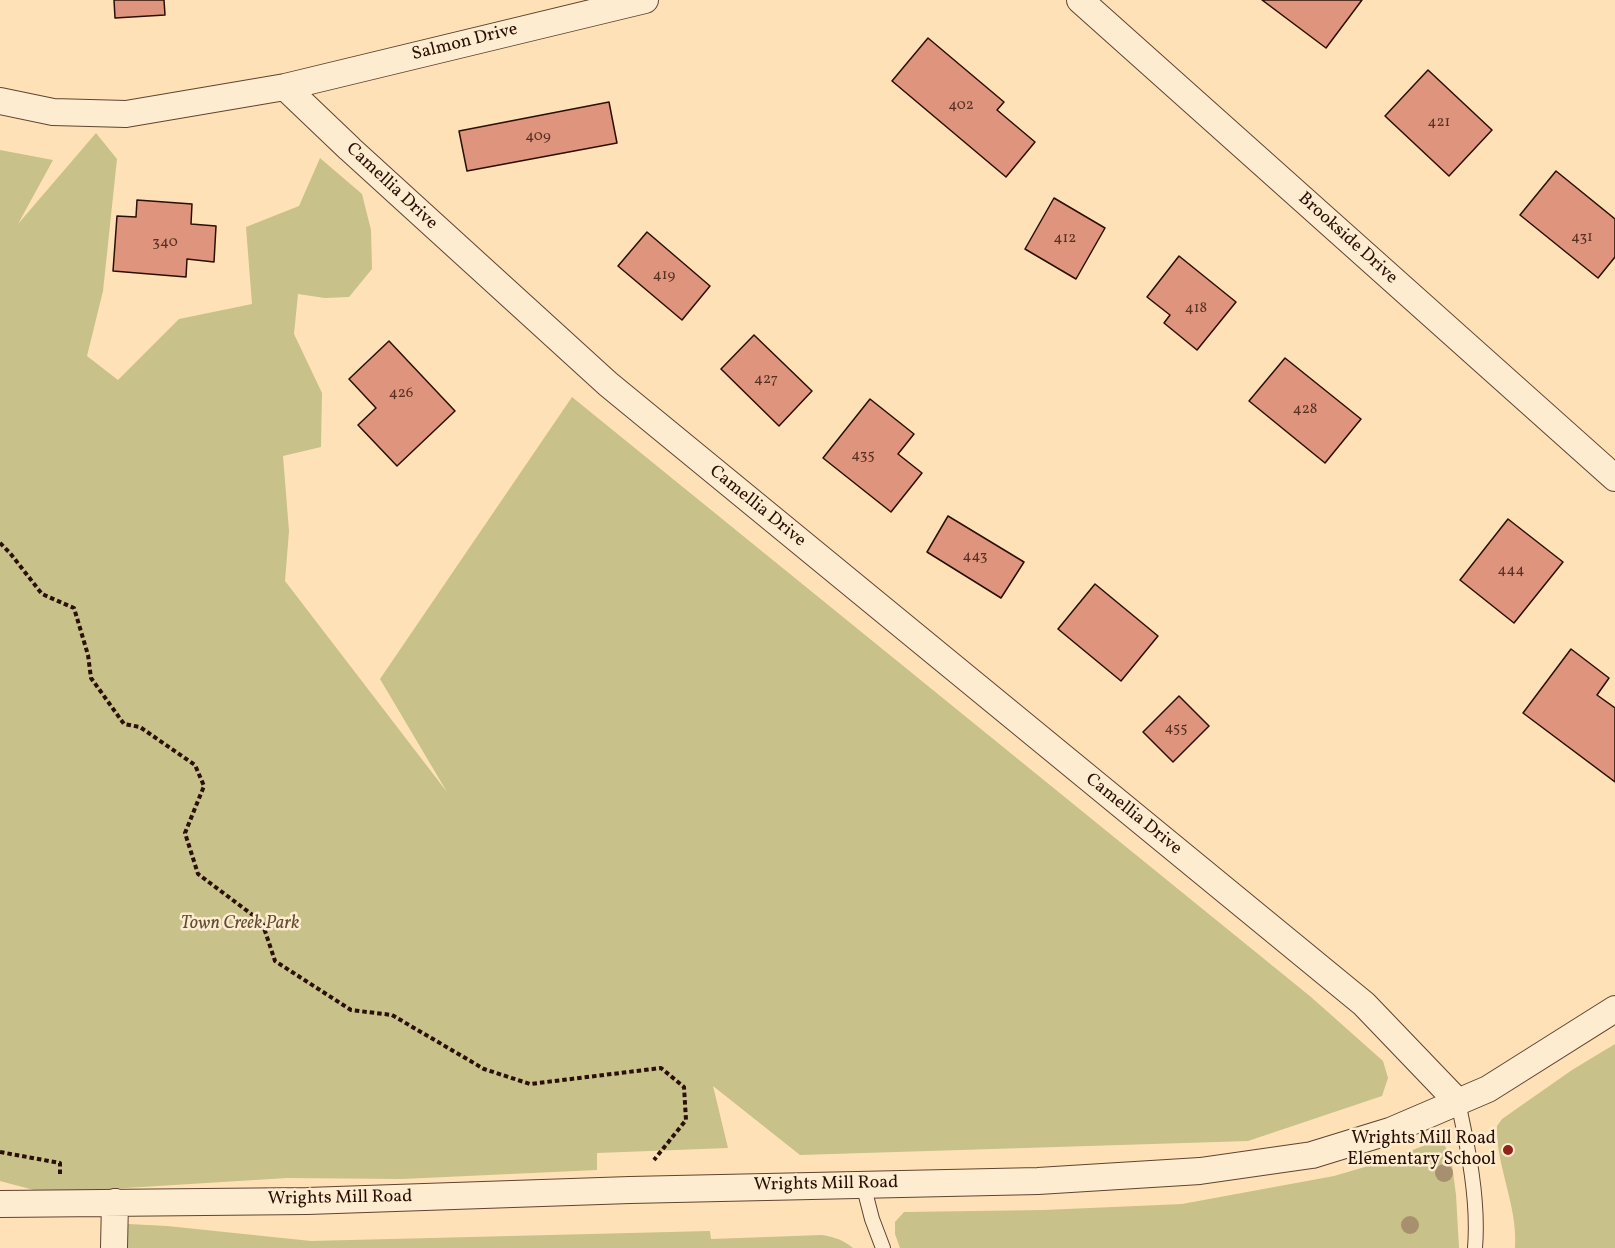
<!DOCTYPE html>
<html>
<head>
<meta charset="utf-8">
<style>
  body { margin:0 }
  canvas { display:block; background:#fee1b7 }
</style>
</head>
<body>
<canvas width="1615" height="1248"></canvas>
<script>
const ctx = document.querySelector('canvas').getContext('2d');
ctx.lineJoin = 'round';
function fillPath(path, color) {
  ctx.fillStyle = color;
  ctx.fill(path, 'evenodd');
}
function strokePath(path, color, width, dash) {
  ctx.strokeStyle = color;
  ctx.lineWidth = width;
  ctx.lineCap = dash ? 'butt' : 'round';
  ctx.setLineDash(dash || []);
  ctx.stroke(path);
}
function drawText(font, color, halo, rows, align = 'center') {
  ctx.font = font + ' Vollkorn,serif';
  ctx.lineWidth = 5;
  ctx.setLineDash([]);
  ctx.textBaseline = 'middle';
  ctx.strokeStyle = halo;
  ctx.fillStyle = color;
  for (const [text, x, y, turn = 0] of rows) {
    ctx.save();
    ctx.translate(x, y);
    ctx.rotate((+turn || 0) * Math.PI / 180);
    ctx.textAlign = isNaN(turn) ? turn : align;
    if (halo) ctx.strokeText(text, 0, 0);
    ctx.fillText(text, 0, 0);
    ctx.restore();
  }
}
const green = new Path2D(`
  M96,133l21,26 -14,132 -16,65 31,24 61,-61 73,-15 -6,-77 53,-21 21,-48 42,36 9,36 1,39 -23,28 -24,1 -27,-4 -4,40 28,59 -1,54 -38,9 6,75 -4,50 162,211 -67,-113 192,-282 739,600 72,64 5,17 -6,18 -134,45 -448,14 -87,-69 15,62 -131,5v17l-195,9 -115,-1 -242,15 -45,-12v-1031l53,10 -35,64z
  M1615,1044v204h-100c3,-42 -19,-81 -18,-122l5,-7 70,-49z
  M1441,1139l10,18 5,38 3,53h-559l-5,-14v-12l9,-10 140,-2 138,-6 152,-28 48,-14z
  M128,1224l39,2 144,15 399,-10 1,8 111,-4c12,2 22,5 31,13h-731v-6z`);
const building = new Path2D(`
  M114,0h50l1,15 -50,3z
  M1262,0h100l-36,48z
  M928,38l76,64 -7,8 38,32 -29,35 -114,-96z
  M1428,70l64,60 -43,46 -64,-60z
  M609,102l8,41 -150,28 -8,-40z
  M1556,171l59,48v38l-17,21 -78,-63z
  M1054,198l51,30 -29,51 -51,-30z
  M137,200l55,4 -1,20 25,2 -2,36 -27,-3 -1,18 -73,-6 4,-55 19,1z
  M647,232l63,54 -28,34 -64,-54z
  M1179,256l57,46 -39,48 -33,-27 6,-8 -23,-18z
  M754,335l58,56 -33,35 -58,-57z
  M389,341l66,70 -58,55 -39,-41 18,-17 -27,-29z
  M1285,358l76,61 -36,44 -76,-62z
  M870,399l44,35 -16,20 24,19 -31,39 -68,-54z
  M948,516l76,46 -23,36 -74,-46z
  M1508,519l55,43 -49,61 -54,-43z
  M1095,584l63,52 -37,45 -63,-52z
  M1571,649l38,29 -12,17 18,13v74l-92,-69z
  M1179,696l30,30 -36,36 -30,-30z`);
const path = new Path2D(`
  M0,543l10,10 32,41 32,14 14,47 3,23 33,46 16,3 55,38 9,21 -19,47 13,41 64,48 13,39 76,49 41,5 92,54 46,15 131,-16 23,19 2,33 -32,40
  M0,1152l60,11v13`);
const service = new Path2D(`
  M1458,1102c10,46 21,98 17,146
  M863,1184l9,35 11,29`);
const minor = new Path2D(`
  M1080,0l535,478
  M285,87l65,62 258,235 756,620 94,98
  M0,101l53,11 73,2 159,-27 360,-87
  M0,1204l307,-3 323,-11 408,-9 162,-10 112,-16 78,-24 98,-42 127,-80
  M114,1248l1,-46`);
const trees = [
  [1444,1173],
  [1410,1225]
];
const markers = [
  [1508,1150,6,"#8f2418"]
];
const numberNames = [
  ["402",961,106],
  ["421",1439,123],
  ["409",538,137],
  ["431",1582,238],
  ["412",1065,239],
  ["340",165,243],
  ["419",664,276],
  ["418",1196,309],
  ["427",766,380],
  ["426",401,394],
  ["428",1305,410],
  ["435",863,456],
  ["443",975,557],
  ["444",1511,571],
  ["455",1176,729]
];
const streetNames = [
  ["Salmon Drive",465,43,-14],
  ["Camellia Drive",391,187,43],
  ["Brookside Drive",1347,239,42],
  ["Camellia Drive",757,507,39],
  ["Camellia Drive",1133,815,39],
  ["Wrights Mill Road",826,1185,-1],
  ["Wrights Mill Road",340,1199,-1]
];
const parkNames = [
  ["Town Creek Park",240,925]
];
const poiNames = [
  ["Wrights Mill Road",1496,1140],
  ["Elementary School",1496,1161]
];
fillPath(green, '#c8c189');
fillPath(building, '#de947d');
strokePath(building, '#2a0f04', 1.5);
strokePath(service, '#5f4431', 16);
strokePath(minor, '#5f4431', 28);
strokePath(path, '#2a0f04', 4, [4.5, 3]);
strokePath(service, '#feecd0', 14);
strokePath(minor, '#feecd0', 26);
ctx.fillStyle = '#a8906e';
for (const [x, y] of trees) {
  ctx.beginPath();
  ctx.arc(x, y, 9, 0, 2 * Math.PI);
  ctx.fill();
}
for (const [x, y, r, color] of markers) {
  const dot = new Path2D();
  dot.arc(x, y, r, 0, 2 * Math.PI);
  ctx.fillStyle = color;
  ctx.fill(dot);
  strokePath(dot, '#feecd0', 2);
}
drawText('15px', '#573022', null, numberNames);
drawText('18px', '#2a0f04', '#feecd0', streetNames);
drawText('italic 18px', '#614d33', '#feecd0', parkNames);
drawText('18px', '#2a0f04', '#feecd0', poiNames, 'right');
</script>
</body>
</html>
